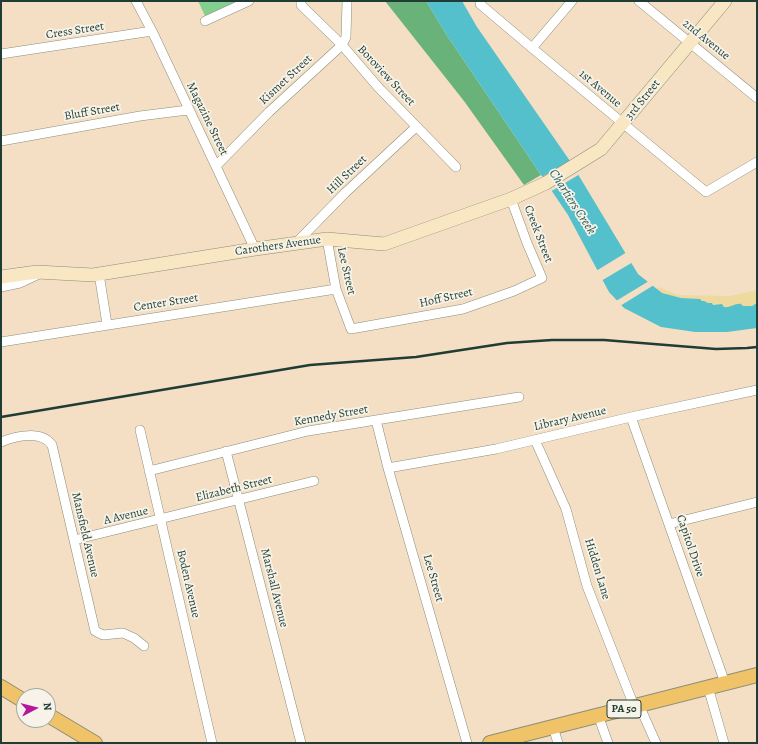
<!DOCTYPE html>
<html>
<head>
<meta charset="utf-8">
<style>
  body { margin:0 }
  #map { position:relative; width:758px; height:744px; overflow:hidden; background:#f4dfc4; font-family:Alegreya,serif }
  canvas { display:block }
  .frame { position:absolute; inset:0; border:2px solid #1f3d34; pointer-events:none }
  .north { position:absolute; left:16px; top:688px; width:40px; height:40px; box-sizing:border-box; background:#f7f3e8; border:1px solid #a1aaa0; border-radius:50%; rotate:83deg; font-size:11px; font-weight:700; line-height:16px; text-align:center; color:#1f3d34 }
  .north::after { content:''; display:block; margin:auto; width:14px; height:18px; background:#b5179e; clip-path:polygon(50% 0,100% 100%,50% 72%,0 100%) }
</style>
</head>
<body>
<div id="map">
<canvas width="758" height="744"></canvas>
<div class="frame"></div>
<div class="north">N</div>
</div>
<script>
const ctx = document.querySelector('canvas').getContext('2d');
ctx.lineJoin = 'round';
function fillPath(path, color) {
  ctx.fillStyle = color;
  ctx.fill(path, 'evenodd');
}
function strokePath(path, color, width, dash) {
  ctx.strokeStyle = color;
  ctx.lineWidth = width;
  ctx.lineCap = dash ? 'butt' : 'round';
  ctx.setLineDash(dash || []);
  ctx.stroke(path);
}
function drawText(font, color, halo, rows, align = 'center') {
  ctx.font = font + ' Alegreya,serif';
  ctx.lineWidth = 3.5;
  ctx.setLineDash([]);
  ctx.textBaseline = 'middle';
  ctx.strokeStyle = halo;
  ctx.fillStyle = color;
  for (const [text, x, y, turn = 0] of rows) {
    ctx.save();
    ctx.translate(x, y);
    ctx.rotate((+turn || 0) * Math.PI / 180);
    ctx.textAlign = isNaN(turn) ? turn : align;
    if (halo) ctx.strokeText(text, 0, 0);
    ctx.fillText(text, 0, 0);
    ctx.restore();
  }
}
const green = new Path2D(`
  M198,1h45l-37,17z`);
const forest = new Path2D(`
  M385,1h41l20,33 95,141 -17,10 -60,-84z`);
const sand = new Path2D(`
  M659,287l19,8 52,1 27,-6v13l-5,3 -28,1 -2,-3 -9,1 -12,-4 -1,-2c-15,-1 -32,0 -44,-10z`);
const water = new Path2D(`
  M426,1h36l15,26 93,134 68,113 24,19 19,5 19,1 2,2h2l4,2h4l1,2 9,-1 2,3c7,1 11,-4 17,-3l2,2h9l5,-3v25l-30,4h-32l-34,-5 -37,-19 -15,-16 -41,-77 -122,-181z`);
const pier = new Path2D(`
  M571,160l9,14 -30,18 -10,-14z
  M627,252l6,10 -32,19 -5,-10z
  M649,281l5,4 -34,21 -4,-5z`);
const street = new Path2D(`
  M136,1l16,30 103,218
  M301,1v4l41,40 36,42 78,80
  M639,1l118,97
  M480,4l52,44 174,144 51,-30
  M205,21l44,-20
  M532,48l40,-47
  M1,54l151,-23
  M1,141l139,-25 48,-6
  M216,166l53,-54 73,-67 4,-8 1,-36
  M327,239l9,50 15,40 112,-20 51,-18 28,-13 -15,-35 -16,-44
  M296,243l49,-50 71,-66
  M99,274l8,50
  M1,287l19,-4 17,-8
  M1,342l335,-53
  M631,417l94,266
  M376,420l12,48 79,275
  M140,430l72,313
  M535,440l31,69 21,77 47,120
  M1,442c15,-6 40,-12 51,3l43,186 8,4 20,-2 11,5 10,8
  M226,451l75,292
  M388,468l108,-19 135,-32 126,-27
  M149,471l159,-40 211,-34
  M669,524l88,-22
  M74,540l240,-59
  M708,687l16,56
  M639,705l17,38
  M598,715l10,28
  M553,727l5,16`);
const secondary = new Path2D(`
  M1,277l36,-5 56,3 162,-26 72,-10 57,5 127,-45 35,-16 55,-34 124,-148`);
const primary = new Path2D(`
  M1,687l23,14
  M48,715l47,28
  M490,743l267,-68`);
const rail = new Path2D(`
  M1,417l309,-52 106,-8 91,-14 45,-3h52l112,9 31,-1 10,-1`);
const shields = [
  [624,709,34]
];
const shieldNames = [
  ["PA 50",624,709]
];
const streetNames = [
  ["Cress Street",75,31,-9],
  ["2nd Avenue",706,40,39],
  ["Boroview Street",386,76,47],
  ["Kismet Street",286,80,-43],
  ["1st Avenue",600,89,40],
  ["3rd Street",643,100,-51],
  ["Bluff Street",92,112,-10],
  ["Magazine Street",207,119,64],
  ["Hill Street",347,175,-44],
  ["Creek Street",538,234,69],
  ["Carothers Avenue",278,246,-8],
  ["Lee Street",346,271,77],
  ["Hoff Street",446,298,-13],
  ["Center Street",166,303,-9],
  ["Kennedy Street",331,416,-10],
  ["Library Avenue",570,419,-13],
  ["Elizabeth Street",234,489,-14],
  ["A Avenue",126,516,-13],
  ["Mansfield Avenue",85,535,77],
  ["Capitol Drive",690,546,71],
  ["Hidden Lane",597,569,73],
  ["Lee Street",433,578,74],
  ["Boden Avenue",188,584,77],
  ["Marshall Avenue",274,588,76]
];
const waterNames = [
  ["Chartiers Creek",572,202,57]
];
fillPath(green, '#82cf8e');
fillPath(forest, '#69b279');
fillPath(sand, '#eeda9e');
fillPath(water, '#53c0cb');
fillPath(pier, '#f4dfc4');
strokePath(street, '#8a8e7c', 10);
strokePath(secondary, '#8a8e7c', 14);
strokePath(primary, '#8a8e7c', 16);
strokePath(street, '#fff', 9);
strokePath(secondary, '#f9e7c3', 13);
strokePath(primary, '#f0c369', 14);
strokePath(rail, '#1f3d34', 2.5);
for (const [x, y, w] of shields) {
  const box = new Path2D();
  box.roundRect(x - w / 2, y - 9, w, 18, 3);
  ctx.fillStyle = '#f7f3e8';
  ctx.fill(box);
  strokePath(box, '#1f3d34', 1);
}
drawText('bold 11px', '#1f3d34', null, shieldNames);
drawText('12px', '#1f3d34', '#f7f3e8', streetNames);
drawText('italic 13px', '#2c5e5a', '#f7f3e8', waterNames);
</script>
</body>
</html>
